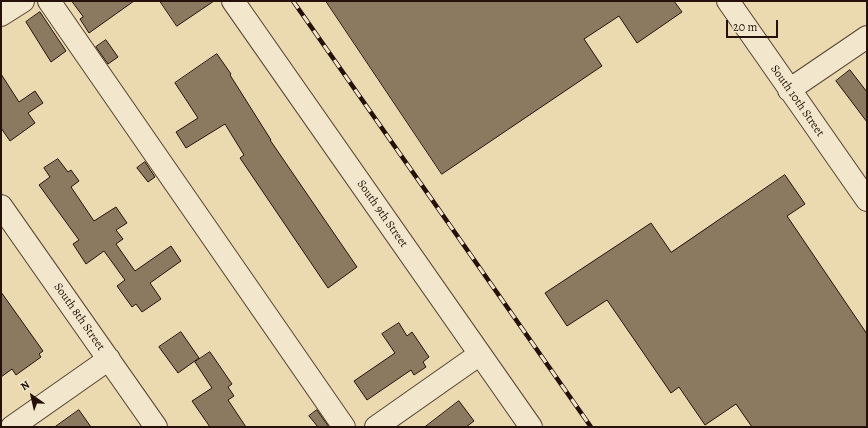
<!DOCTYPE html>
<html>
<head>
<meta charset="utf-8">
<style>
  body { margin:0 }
  #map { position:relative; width:868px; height:428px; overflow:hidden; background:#ebdab0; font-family:Alegreya,serif }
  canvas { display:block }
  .frame { position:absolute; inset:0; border:2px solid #251109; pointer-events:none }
  .north { position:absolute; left:12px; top:376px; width:40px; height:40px; -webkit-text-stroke:3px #f2e7cc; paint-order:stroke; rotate:326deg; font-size:11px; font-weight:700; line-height:16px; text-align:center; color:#251109 }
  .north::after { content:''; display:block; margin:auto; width:14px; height:18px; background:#251109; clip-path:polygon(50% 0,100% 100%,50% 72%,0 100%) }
  .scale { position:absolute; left:726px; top:20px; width:52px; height:18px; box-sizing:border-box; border:2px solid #251109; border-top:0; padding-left:5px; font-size:12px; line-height:14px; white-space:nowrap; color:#251109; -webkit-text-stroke:3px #f2e7cc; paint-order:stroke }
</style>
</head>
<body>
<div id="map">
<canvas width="868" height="428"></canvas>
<div class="frame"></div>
<div class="north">N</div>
<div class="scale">20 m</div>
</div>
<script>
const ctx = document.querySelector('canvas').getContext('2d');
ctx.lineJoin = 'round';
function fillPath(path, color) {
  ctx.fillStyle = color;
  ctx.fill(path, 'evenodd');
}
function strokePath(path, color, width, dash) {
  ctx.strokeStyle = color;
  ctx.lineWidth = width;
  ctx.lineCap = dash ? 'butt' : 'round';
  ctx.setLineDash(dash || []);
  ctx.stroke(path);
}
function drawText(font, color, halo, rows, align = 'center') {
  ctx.font = font + ' Alegreya,serif';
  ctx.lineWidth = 3.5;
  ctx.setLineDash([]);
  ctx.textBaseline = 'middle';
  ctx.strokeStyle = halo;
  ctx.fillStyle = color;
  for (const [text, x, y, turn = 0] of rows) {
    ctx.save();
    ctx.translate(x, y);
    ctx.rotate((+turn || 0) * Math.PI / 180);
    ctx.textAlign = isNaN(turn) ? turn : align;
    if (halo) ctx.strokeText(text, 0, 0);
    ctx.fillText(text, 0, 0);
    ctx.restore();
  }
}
const building = new Path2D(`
  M72,1h62l-45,32 -9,-14 3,-2z
  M160,1h54l-37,25z
  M326,1h348l8,11 -45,31 -18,-27 -35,23 18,27 -160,108z
  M40,12l26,39 -15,11 -25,-40z
  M106,40l12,17 -10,7 -12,-17z
  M217,54l14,20 -1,1 41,65h-1l87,127 -29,21 -88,-130 4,-3 -19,-31 -39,24 -10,-16 22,-14 -23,-35z
  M850,70l17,22v30l-31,-41z
  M1,74l18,28 16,-11 8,12 -15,10 7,10 -25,18 -9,-13z
  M58,159l10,13 3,-2 8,11 -8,6 23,34 22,-14 11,16 -11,7 7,9 -7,5 19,27 36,-25 10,15 -31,22 11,16 -19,13 -6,-8 -4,3 -15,-21 8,-6 -21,-29 -18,13 -13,-20 6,-4 -40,-55 11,-8 -6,-9z
  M145,162l10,15 -7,5 -11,-14z
  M785,175l20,29 -18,12 80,118v93h-115l-16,-23 -31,21 -26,-38 -8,6 -64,-93 -40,26 -22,-33 106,-70 20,29z
  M1,292l42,59 -4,3 2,3 -25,18 -4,-6 -11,8z
  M399,323l8,13 5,-4 17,25 -6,5 3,5 -12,8 -3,-5 -44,30 -13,-19 41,-28 -13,-19z
  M181,332l18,26 -21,15 -19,-26z
  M210,352l22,32 -4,3 6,9 -6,4 18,27h-36l-18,-26 20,-13 -17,-26z
  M459,401l15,20 -8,6h-41z
  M79,410l12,17h-36z
  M317,410l12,17h-11l-9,-11z`);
const minor = new Path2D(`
  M49,1l295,426
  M233,1l298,426
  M728,1l139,199
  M1,15l22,-14
  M789,90l78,-53
  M1,206l155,221
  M12,427l97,-68
  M376,427l104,-73`);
const rail = new Path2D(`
  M293,1l298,426`);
const streetNames = [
  ["South 10th Street",797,101,55],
  ["South 9th Street",382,214,55],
  ["South 8th Street",79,317,55]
];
fillPath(building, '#8c7a60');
strokePath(building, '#251109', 1);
strokePath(minor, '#564333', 24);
strokePath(minor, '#f2e7cc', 22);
strokePath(rail, '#251109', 4.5);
strokePath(rail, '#f2e7cc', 3, [9]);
drawText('12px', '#251109', '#f2e7cc', streetNames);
</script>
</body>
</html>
